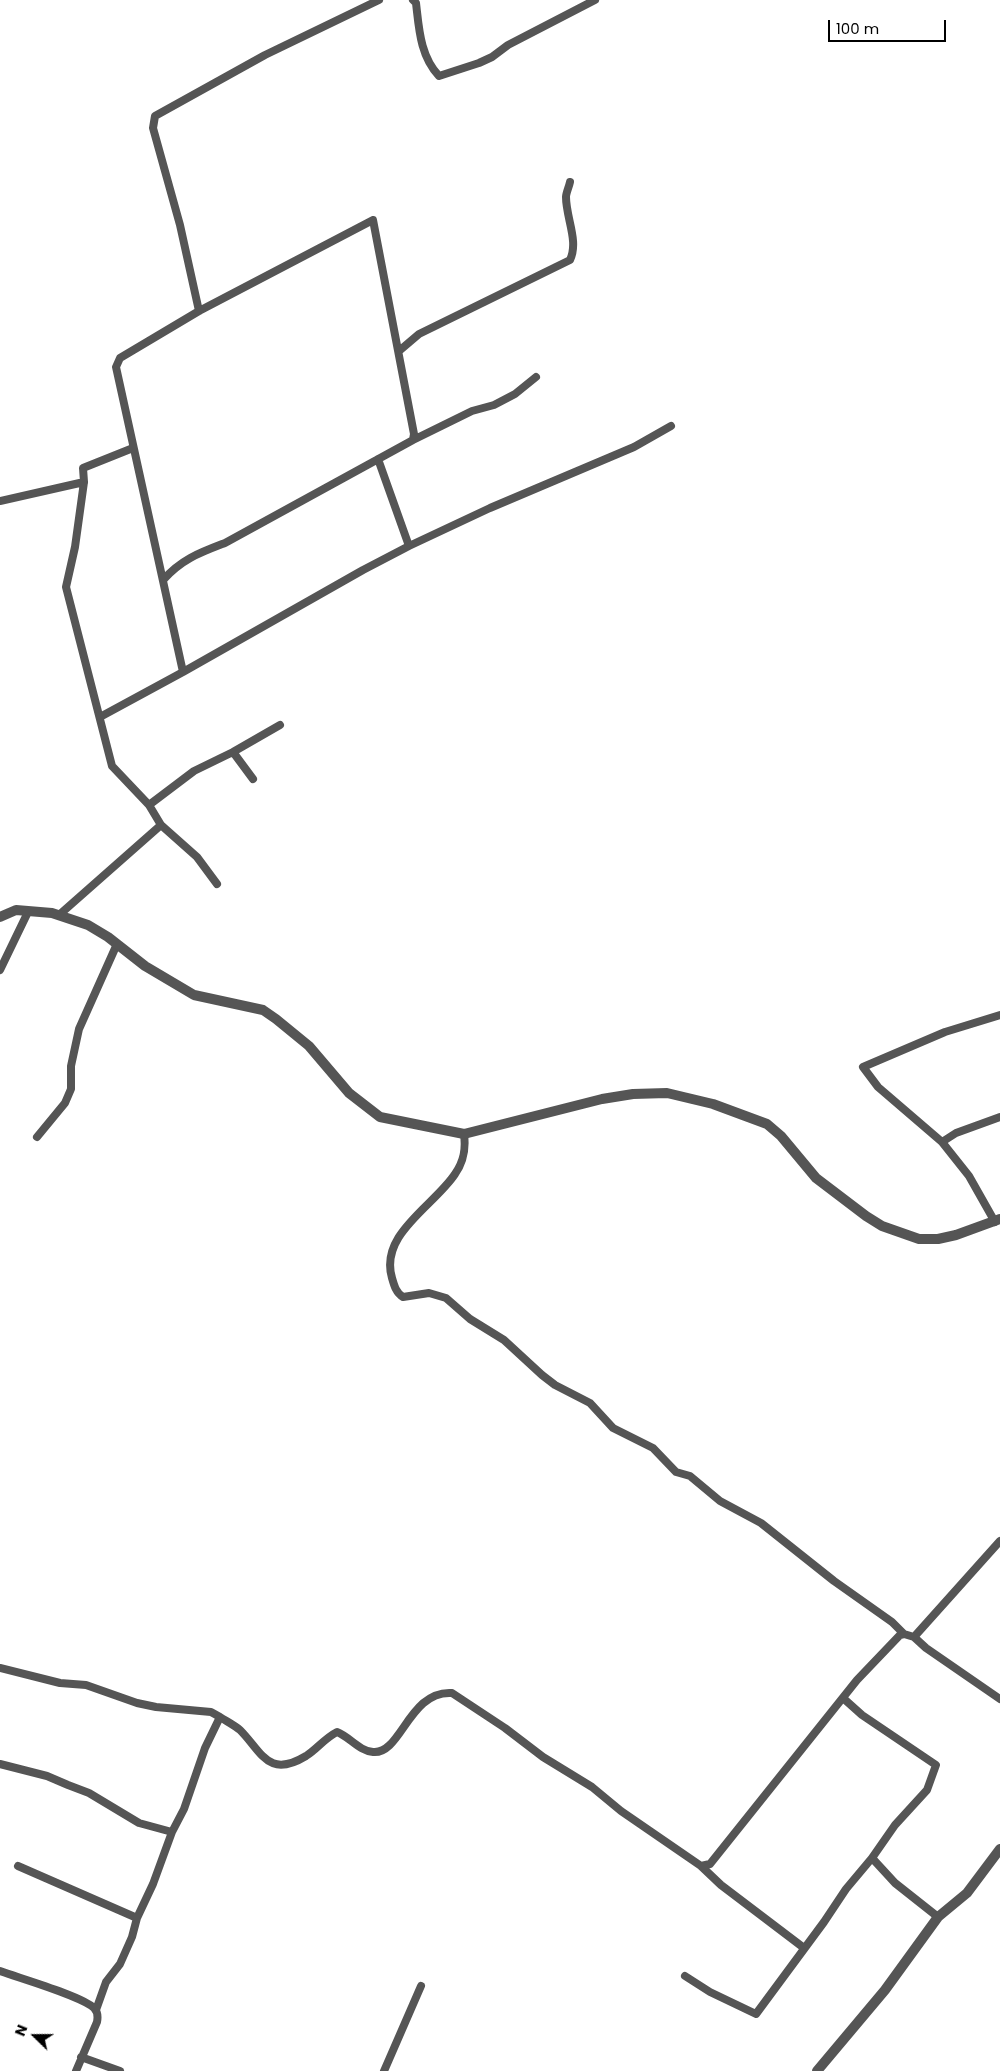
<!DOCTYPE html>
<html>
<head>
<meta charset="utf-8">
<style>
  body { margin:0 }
  #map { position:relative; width:1000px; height:2071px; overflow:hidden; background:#fff; font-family:Poppins,sans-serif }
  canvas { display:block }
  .north { position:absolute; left:10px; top:2011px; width:50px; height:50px; -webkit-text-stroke:4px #fff; paint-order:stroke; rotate:292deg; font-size:14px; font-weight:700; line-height:20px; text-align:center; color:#000 }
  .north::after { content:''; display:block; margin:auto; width:18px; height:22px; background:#000; clip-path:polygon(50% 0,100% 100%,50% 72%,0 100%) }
  .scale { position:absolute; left:828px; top:20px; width:118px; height:22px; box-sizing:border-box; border:2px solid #000; border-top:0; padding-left:6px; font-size:15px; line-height:18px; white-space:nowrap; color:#000; -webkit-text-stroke:4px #fff; paint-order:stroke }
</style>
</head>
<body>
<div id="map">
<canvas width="1000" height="2071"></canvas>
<div class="north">N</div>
<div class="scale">100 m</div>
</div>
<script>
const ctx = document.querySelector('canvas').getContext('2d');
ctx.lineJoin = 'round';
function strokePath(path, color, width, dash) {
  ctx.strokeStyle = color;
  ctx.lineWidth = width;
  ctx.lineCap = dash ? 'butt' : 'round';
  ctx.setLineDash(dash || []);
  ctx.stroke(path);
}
const minor = new Path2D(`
  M413,0l3,3c3,25 4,53 23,73l40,-13 13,-6 16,-12 87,-45
  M199,311l-19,-86 -27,-97 2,-12 110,-61 114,-55
  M399,351l20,-17 151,-74c9,-19 -4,-42 -4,-63 0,-4 3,-10 4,-15
  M413,440l59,-29 22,-6 21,-11 21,-17
  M0,501l84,-19
  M409,546l81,-38 144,-61 37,-21
  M163,580c19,-21 36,-27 62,-37l188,-103 1,-6 -41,-214 -174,91 -79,47 -4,9 67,305 180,-102 46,-24 -31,-87
  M100,717l83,-45
  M233,752l20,27
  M149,805l45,-34 39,-19 47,-27
  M161,825l36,32 20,27
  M59,915l102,-90 -12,-20 -37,-39 -46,-179 9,-40 9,-65 -1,-14 50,-20
  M0,970l28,-58
  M464,1134c2,15 0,27 -9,40 -21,32 -76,60 -63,104 2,7 4,15 11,19l26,-4 17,5 24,21 34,21 38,35 13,10 35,18 23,25 40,20 23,24 14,4 30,25 41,22 73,58 58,41 12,12
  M37,1137l28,-34 6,-14v-23l8,-37 38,-85
  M942,1142l14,-9 44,-16
  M995,1222l-26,-46 -27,-34 -64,-55 -15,-20 82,-35 55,-17
  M914,1637l86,-96
  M0,1668l60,15 26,2 51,18 19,4 55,5 9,5
  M0,1764l47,12 21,9 21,8 50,30 33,9
  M872,1858l23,25 43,34
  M18,1866l119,52
  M701,1866l20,19 83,63
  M0,1971c19,7 82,25 94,37 4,4 4,9 3,14l-21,49
  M685,1976l25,16 46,22 68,-92 22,-33 26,-31 23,-33 32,-35 9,-25 -74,-50 -19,-17
  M96,2010l10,-28 14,-18 12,-27 5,-19 16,-34 19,-52 12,-23 21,-61 15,-31c6,4 14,8 20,13 22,22 28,49 66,26 11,-7 19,-18 31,-24 13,5 22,19 36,20 28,3 36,-62 79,-59l53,35 38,29 49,30 29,24 80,55 9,-2 147,-184 43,-45 4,-1 10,3 12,11 74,51
  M81,2057l39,14
  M384,2071l37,-85`);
const tertiary = new Path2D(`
  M0,917l16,-7 36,3 36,12 20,12 37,29 49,29 69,15 13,9 33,27 40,47 31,24 84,17 138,-35 31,-5 34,-1 46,11 54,20 14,12 35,42 50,38 16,10 37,13h19l18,-4 44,-16
  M817,2071l68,-81 53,-73 29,-24 33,-44`);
strokePath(minor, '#555', 8);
strokePath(tertiary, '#555', 10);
</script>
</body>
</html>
